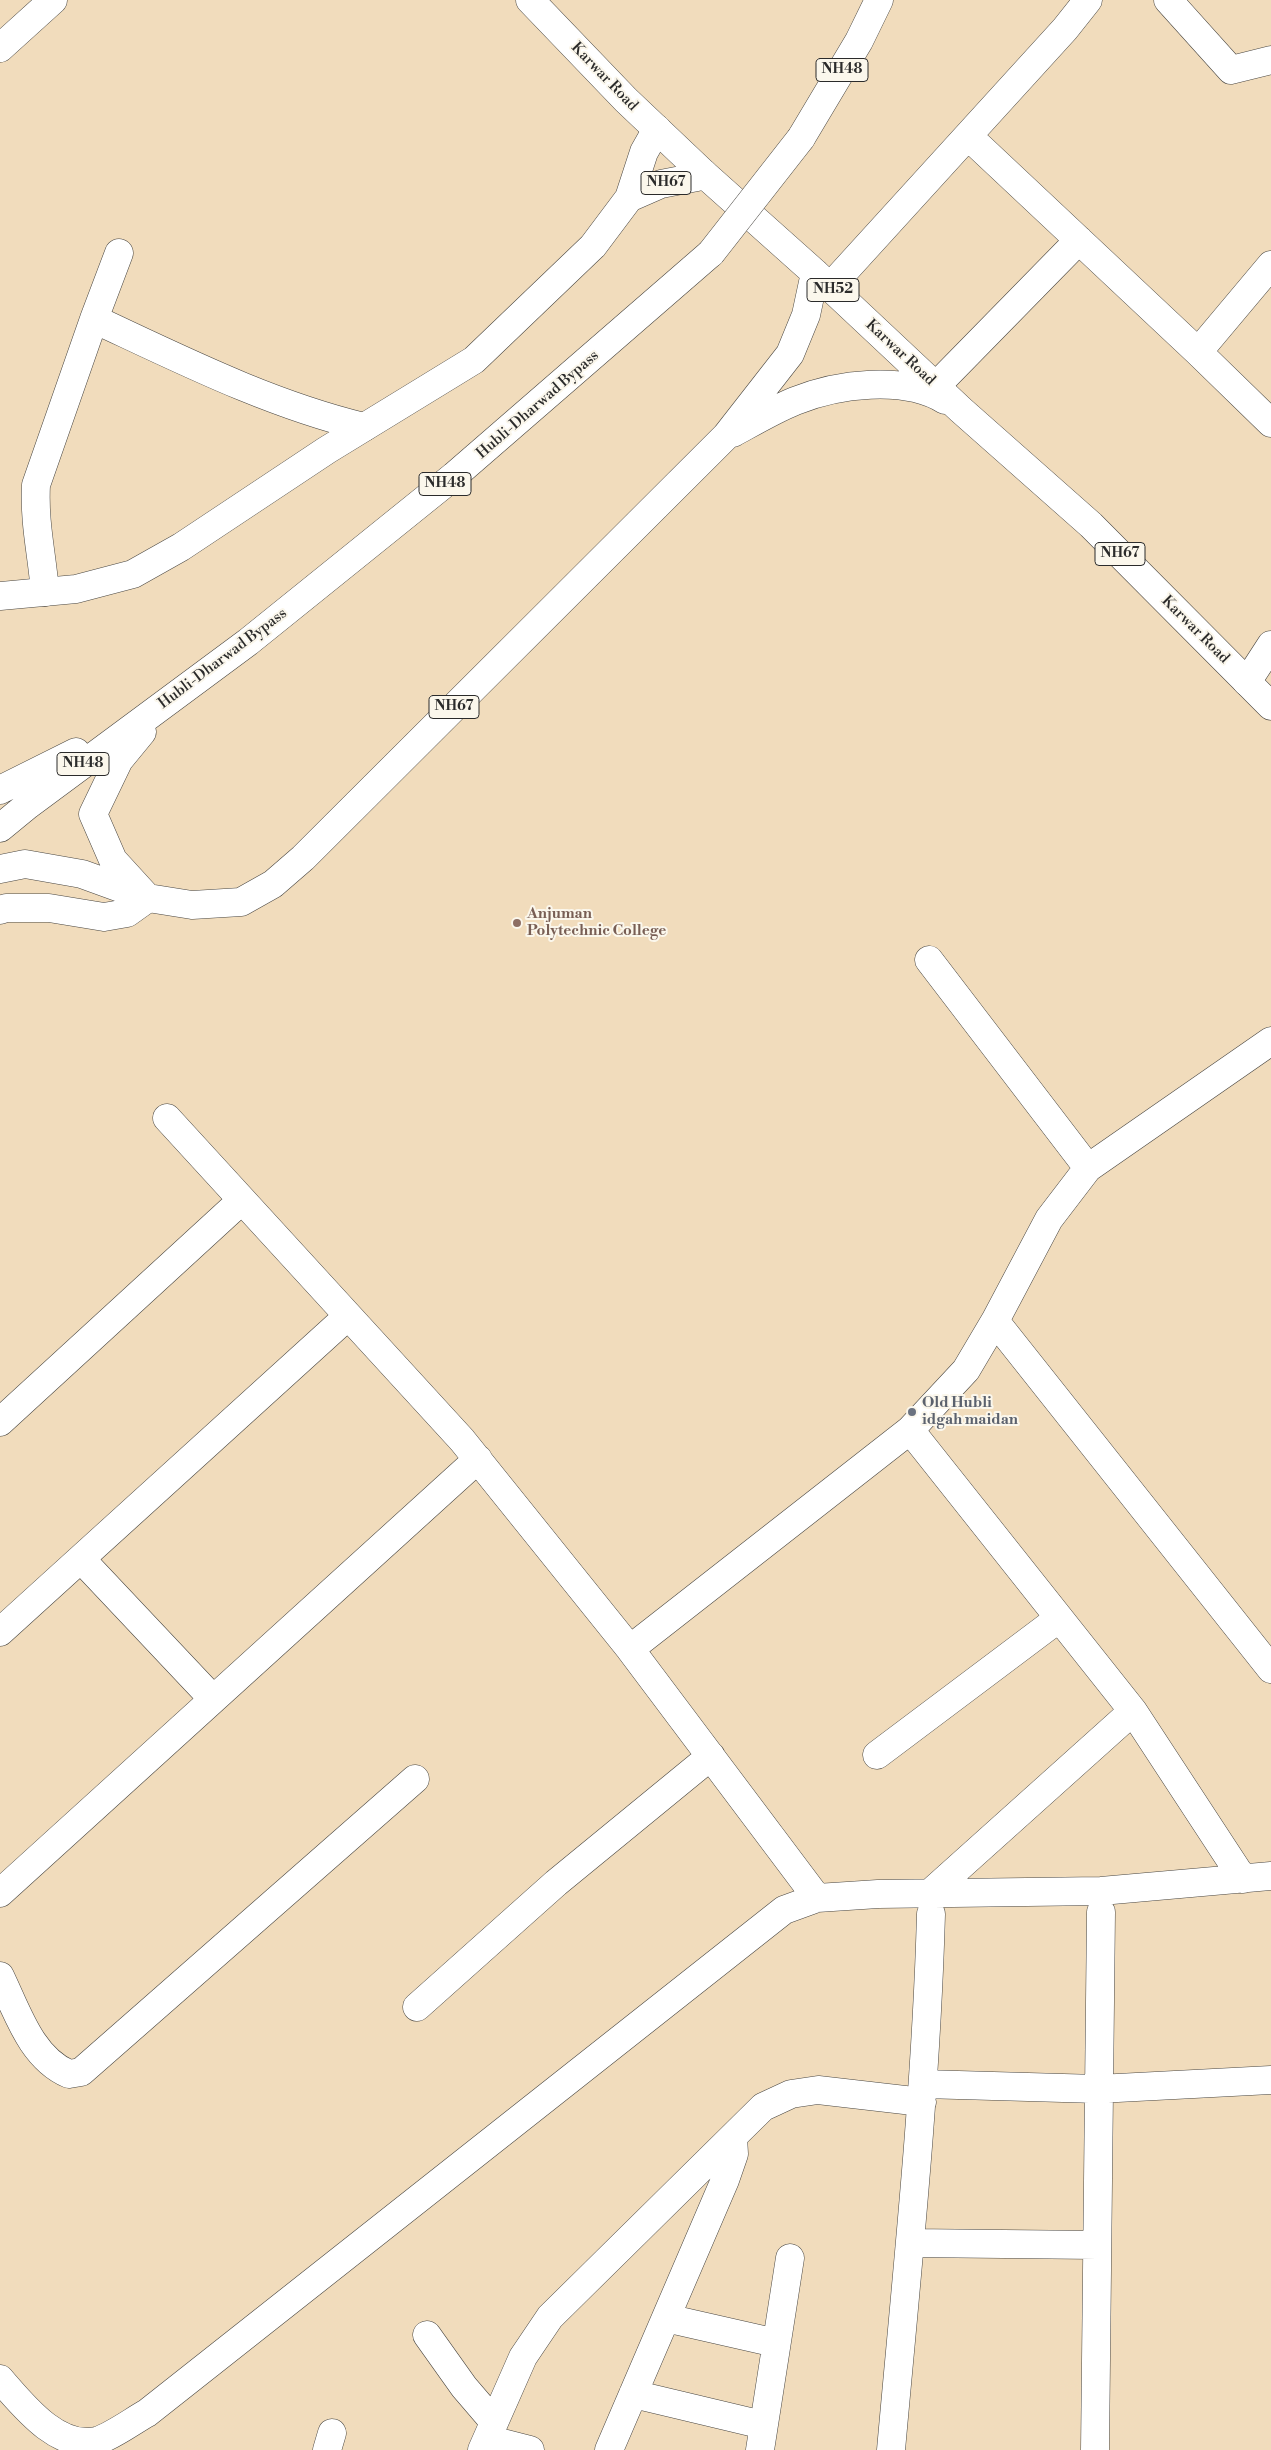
<!DOCTYPE html>
<html>
<head>
<meta charset="utf-8">
<style>
  body { margin:0 }
  canvas { display:block; background:#f1dcbc }
</style>
</head>
<body>
<canvas width="1271" height="2450"></canvas>
<script>
const ctx = document.querySelector('canvas').getContext('2d');
ctx.lineJoin = 'round';
function strokePath(path, color, width, dash) {
  ctx.strokeStyle = color;
  ctx.lineWidth = width;
  ctx.lineCap = dash ? 'butt' : 'round';
  ctx.setLineDash(dash || []);
  ctx.stroke(path);
}
function drawText(font, color, halo, rows, align = 'center') {
  ctx.font = font + ' "Libre Bodoni",serif';
  ctx.lineWidth = 4;
  ctx.setLineDash([]);
  ctx.textBaseline = 'middle';
  ctx.strokeStyle = halo;
  ctx.fillStyle = color;
  for (const [text, x, y, turn = 0] of rows) {
    ctx.save();
    ctx.translate(x, y);
    ctx.rotate((+turn || 0) * Math.PI / 180);
    ctx.textAlign = isNaN(turn) ? turn : align;
    if (halo) ctx.strokeText(text, 0, 0);
    ctx.fillText(text, 0, 0);
    ctx.restore();
  }
}
const minor = new Path2D(`
  M1168,0l63,70 40,-10
  M0,48l53,-48
  M968,136l230,216 73,71
  M830,287l235,-258 23,-29
  M94,319c88,41 175,85 270,108
  M1198,352l73,-87
  M936,386l143,-146
  M45,592c-3,-38 -11,-68 -9,-107l58,-166 25,-66
  M1247,682l24,-37
  M0,910l6,-2h43l55,9 23,-4 21,-15
  M929,960l159,208
  M167,1118l295,322 168,209 187,249
  M995,1321l276,348
  M0,1422l242,-222
  M910,1430l223,281 110,168
  M81,1559l132,140
  M0,1632l348,-316
  M630,1649l280,-219 56,-60 29,-49 54,-102 39,-51 183,-127
  M877,1755l181,-136
  M0,1893l478,-434
  M928,1895l205,-184
  M0,1976c17,35 31,82 69,98l12,-2 334,-293
  M417,2007l139,-124 155,-127
  M923,2084l175,5 173,-9
  M910,2243l187,2
  M666,2318l110,25
  M427,2335l37,52 30,35
  M0,2379c22,25 57,71 97,62 17,-6 34,-19 50,-28l637,-503 33,-12 61,-4 223,-3 170,-15
  M633,2394l130,31
  M487,2439l43,11
  M327,2450l5,-17
  M482,2450l41,-93 27,-40 213,-210 28,-13 27,-4 104,12
  M609,2450l116,-270 9,-26 -1,-17
  M760,2450l30,-192
  M891,2450c16,-179 35,-357 40,-536
  M1095,2450l6,-538`);
const major = new Path2D(`
  M530,0l96,100 77,73`);
const highway = new Path2D(`
  M801,138l58,-97 20,-41
  M629,198l32,-14 36,-7 6,-4 112,100 146,137 130,115 180,181
  M733,433c20,-11 40,-23 62,-32 42,-17 109,-26 150,-1
  M0,596l76,-7 57,-15 48,-27 146,-97 147,-90 119,-114 36,-48 15,-46 13,-23
  M142,732l-23,28 -26,54 20,46 32,35
  M0,790l76,-38
  M0,828l28,-23 220,-163 206,-166 257,-223
  M0,869l25,-5 57,10 66,24 44,7 49,-3 32,-18 30,-26 423,-422 64,-82 16,-39 9,-42`);
const highwayBridge = new Path2D(`
  M711,253l90,-115`);
const markers = [
  [517,923,5,"#8d6e63"],
  [912,1412,5,"#6b7280"]
];
const shields = [
  [842,70,52],
  [666,183,50],
  [833,290,52],
  [445,484,52],
  [1120,554,50],
  [454,707,50],
  [83,764,52]
];
const shieldNames = [
  ["NH48",842,70],
  ["NH67",666,183],
  ["NH52",833,290],
  ["NH48",445,484],
  ["NH67",1120,554],
  ["NH67",454,707],
  ["NH48",83,764]
];
const streetNames = [
  ["Karwar Road",604,77,46],
  ["Karwar Road",900,353,43],
  ["Hubli-Dharwad Bypass",538,405,-41],
  ["Karwar Road",1195,630,45],
  ["Hubli-Dharwad Bypass",223,659,-37]
];
const educationNames = [
  ["Anjuman",527,914],
  ["Polytechnic College",527,931]
];
const worshipNames = [
  ["Old Hubli",922,1403],
  ["idgah maidan",922,1420]
];
strokePath(minor, '#494641', 29);
strokePath(major, '#494641', 29);
strokePath(highway, '#494641', 29);
strokePath(minor, '#fff', 28);
strokePath(major, '#fff', 28);
strokePath(highway, '#fff', 28);
strokePath(highwayBridge, '#494641', 29, []);
strokePath(highwayBridge, '#fff', 28);
for (const [x, y, r, color] of markers) {
  const dot = new Path2D();
  dot.arc(x, y, r, 0, 2 * Math.PI);
  ctx.fillStyle = color;
  ctx.fill(dot);
  strokePath(dot, '#fbf7ec', 2);
}
for (const [x, y, w] of shields) {
  const box = new Path2D();
  box.roundRect(x - w / 2, y - 11.5, w, 23, 4);
  ctx.fillStyle = '#fbf7ec';
  ctx.fill(box);
  strokePath(box, '#2b2b2b', 1);
}
drawText('bold 14px', '#2b2b2b', null, shieldNames);
drawText('15px', '#2b2b2b', '#fbf7ec', streetNames);
drawText('bold 15px', '#785e54', '#fbf7ec', educationNames, 'left');
drawText('bold 15px', '#5b616d', '#fbf7ec', worshipNames, 'left');
</script>
</body>
</html>
